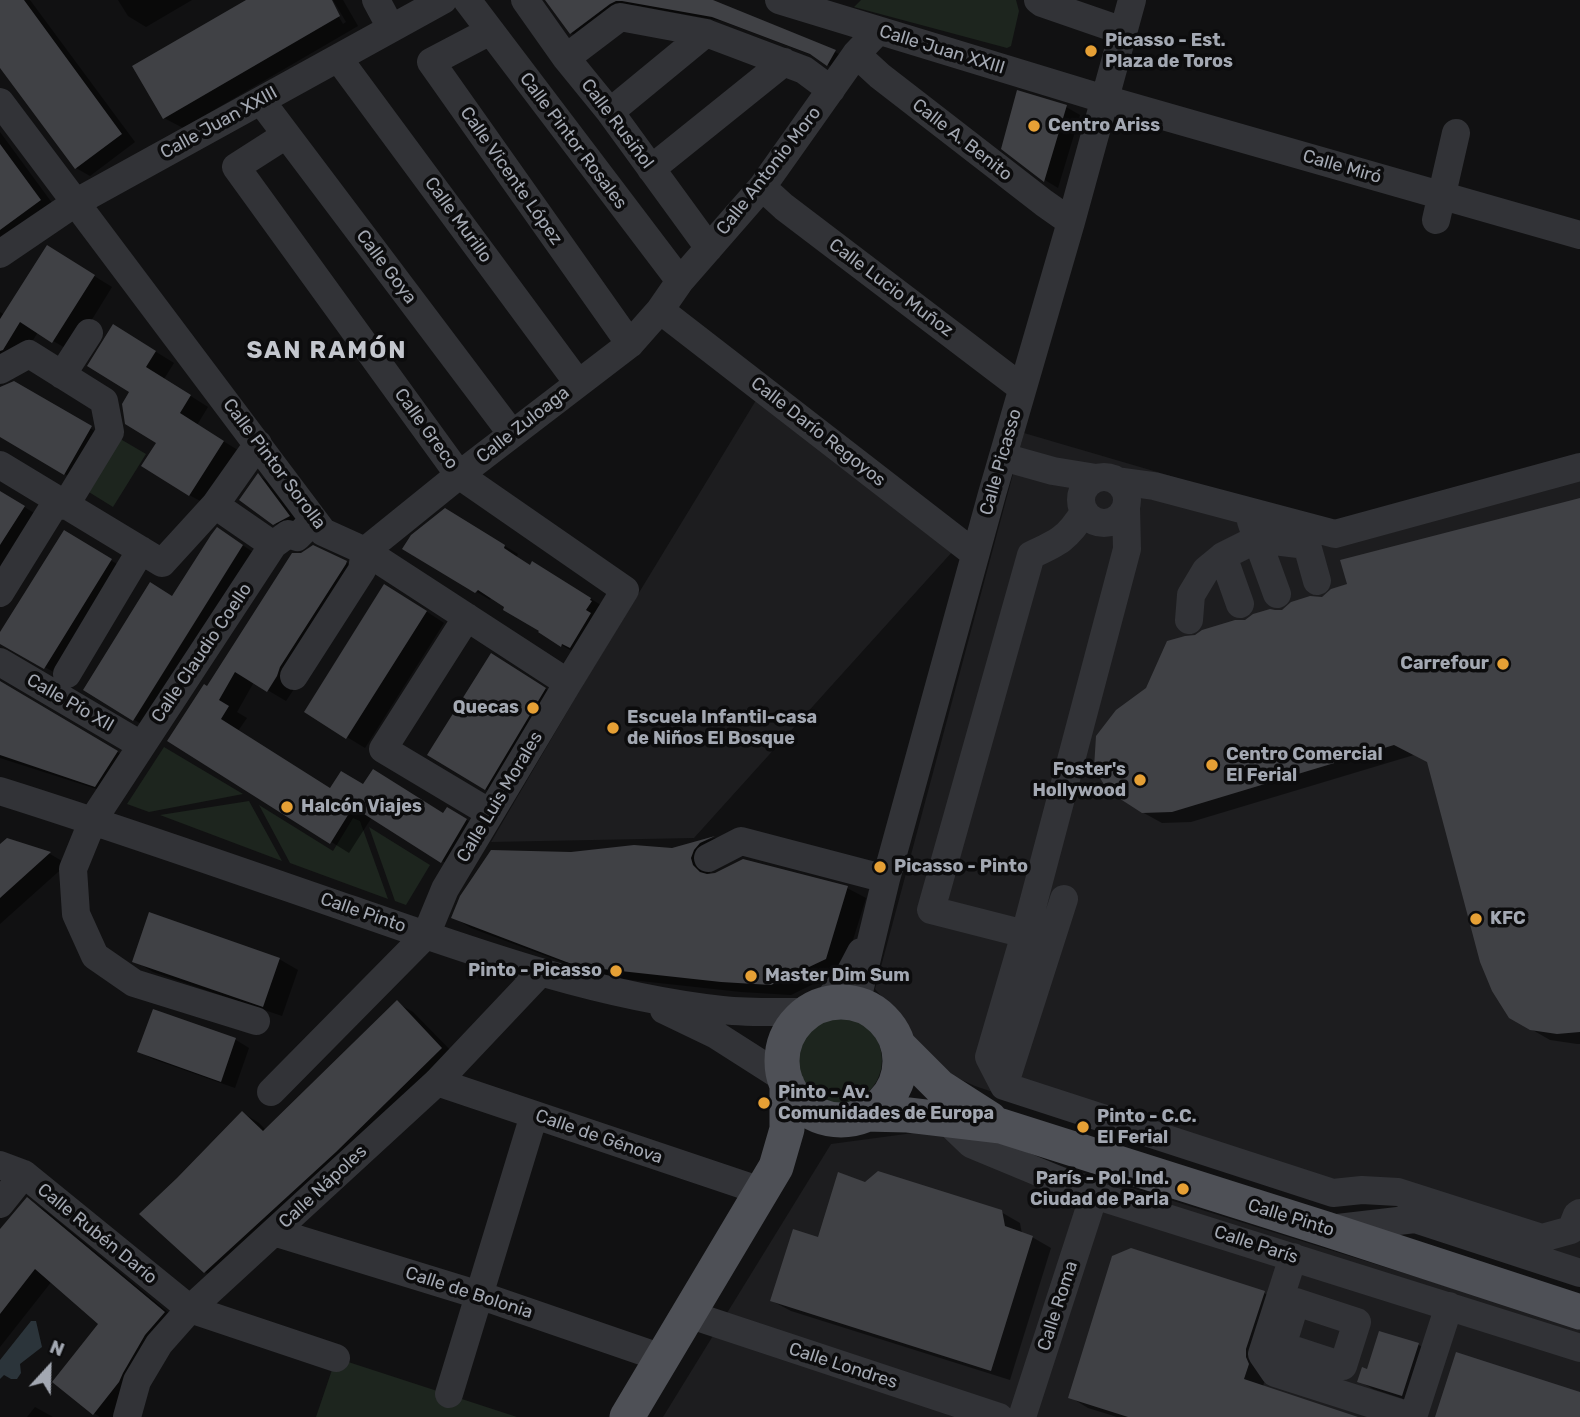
<!DOCTYPE html>
<html>
<head>
<meta charset="utf-8">
<style>
  body { margin:0 }
  #map { position:relative; width:1580px; height:1417px; overflow:hidden; background:#111112; font-family:Rubik,sans-serif }
  canvas { display:block }
  .north { position:absolute; left:14px; top:1333px; width:70px; height:70px; -webkit-text-stroke:5px #0c0c0d; paint-order:stroke; rotate:22deg; font-size:19px; font-weight:700; line-height:28px; text-align:center; color:#a3a8b2 }
  .north::after { content:''; display:block; margin:auto; width:24px; height:32px; background:#a3a8b2; clip-path:polygon(50% 0,100% 100%,50% 72%,0 100%) }
</style>
</head>
<body>
<div id="map">
<canvas width="1580" height="1417"></canvas>
<div class="north">N</div>
</div>
<script>
const ctx = document.querySelector('canvas').getContext('2d');
ctx.lineJoin = 'round';
function fillPath(path, color) {
  ctx.fillStyle = color;
  ctx.fill(path, 'evenodd');
}
function strokePath(path, color, width, dash) {
  ctx.strokeStyle = color;
  ctx.lineWidth = width;
  ctx.lineCap = dash ? 'butt' : 'round';
  ctx.setLineDash(dash || []);
  ctx.stroke(path);
}
function drawText(font, color, halo, rows, align = 'center') {
  ctx.font = font + ' Rubik,sans-serif';
  ctx.lineWidth = 7;
  ctx.setLineDash([]);
  ctx.textBaseline = 'middle';
  ctx.strokeStyle = halo;
  ctx.fillStyle = color;
  for (const [text, x, y, turn = 0] of rows) {
    ctx.save();
    ctx.translate(x, y);
    ctx.rotate((+turn || 0) * Math.PI / 180);
    ctx.textAlign = isNaN(turn) ? turn : align;
    if (halo) ctx.strokeText(text, 0, 0);
    ctx.fillText(text, 0, 0);
    ctx.restore();
  }
}
const built = new Path2D(`
  M758,397l195,154 -259,287 -203,4 93,-159z
  M1024,433l314,92 242,-67v810l-180,-66 -77,2 -348,-118 -22,-10 -41,-34 -10,-22 -27,-31z
  M943,1129l637,199v89h-917l168,-273z`);
const green = new Path2D(`
  M861,0h155l3,11 -8,35 -4,2 -153,-41z
  M117,437l29,17 -33,53 -29,-18z
  M164,747l79,47 -94,18 -22,-8z
  M249,801l33,60 -122,-46z
  M259,805l74,46 20,-33 7,3 28,78 -98,-36z
  M369,827l61,38 -24,40 -11,-4z
  M794 1060a44 44 0 1 1 88 0a44 44 0 1 1-88 0Z
  M336,1358l181,59h-201z`);
const water = new Path2D(`
  M31,1321h5l6,26 -22,17 1,9 -4,6h-6l-7,-4 -4,4v-19z`);
const shadow = new Path2D(`
  M0,0h30l105,142 -45,34 -14,-8 -76,-103z
  M118,0h74l-46,27 -18,-11z
  M250,0h79l14,24 3,-2 -13,-22h10l15,26 -175,102 -19,-10z
  M547,0h161l127,52 9,5 -8,13 -19,-13 -95,-36 -89,-16h-8l-45,33 -9,-5z
  M1066,107l14,8 -22,73 -13,-8 -42,-32z
  M0,132l58,79 -58,28z
  M65,258l47,29 -40,65 -34,-20 -17,28 -21,11v-59l5,3z
  M132,337l42,26 -10,16 44,28 -11,18 44,27 -33,53 -19,-10 -30,-52 -27,-51z
  M14,383l91,54 -27,45 -78,-47v-47z
  M258,475l8,5 31,41 -15,7 -8,-5z
  M0,492l39,24 -39,62z
  M1580,500v544h-3l-27,-4 -40,-23 -81,-255 -15,-7 -223,67 -29,1 -20,-11 5,-123 49,-52 127,-38z
  M445,510l73,44 -2,4 15,8 15,5 58,36 -29,46 -35,-21 -49,-35 -1,3 -85,-52z
  M218,529l38,25 -108,174 -63,-38 88,-92z
  M78,540l47,29 -66,106 -59,-33v-6z
  M346,562l18,11 -68,113 -10,15 -32,-19 -17,30 10,6 -9,13 93,59 33,-4 80,29 4,-6 37,22 -25,41 -88,-55 -23,36 -179,-112 38,-53z
  M403,596l41,27 -79,125 -59,-36z
  M510,666l53,34 -59,99 -19,-10z
  M0,684l131,76 -22,33 -109,-35z
  M715,838l16,9 -22,22 2,7 136,12 19,10 -22,71 -53,26 -50,-3 -137,-15 -15,-5 -118,-44 -18,-11 118,-63 101,-4z
  M8,840l42,14 17,10 -67,60v-77z
  M279,959l19,11 -16,46 -129,-44 -18,-11z
  M397,1003l16,9 45,46 -236,224 -17,-10 -63,-58 101,-101 16,10 7,7z
  M154,1011l82,29 13,8 -14,40 -82,-29 -13,-7z
  M866,1184l135,28 19,11 2,11 10,3 19,11 -41,132 -219,-69 -19,-10 47,-62z
  M27,1200l18,10 137,114 -64,93h-18l-6,-4 6,-90 -48,-42 -52,66v-113z
  M1264,1293l18,10 -19,84 91,30h-237l-29,-9 -18,-11z
  M1380,1333l39,12 13,8 -16,50 -43,-14 -14,-8 10,-10z
  M35,1407l18,10h-26z`);
const building = new Path2D(`
  M0,0h24l98,134 -47,35 -75,-101z
  M246,0h86l8,16 -177,103 -31,-53z
  M545,0h168l123,50 -9,16 -17,-12 -98,-37 -90,-16h-6l-6,3 -40,30z
  M1017,90l50,15 -23,77 -43,-33z
  M0,144l41,56 -41,30z
  M47,245l48,30 -43,68 -32,-21 -17,28 -3,1v-32z
  M113,324l43,27 -10,16 45,28 -11,18 44,28 -35,55 -48,-30 15,-23 -31,-19 -3,-20 7,-12 -42,-26z
  M14,381l78,45 -28,49 -64,-38v-50z
  M258,473l32,43 -17,9 -34,-25z
  M0,491l25,15 -25,39z
  M1580,498v534l-23,2 -27,-4 -21,-12 -17,-27 -12,-29 -53,-200 -33,-17 -222,67 -30,1 -34,-22 -14,-23 2,-32 20,-26 30,-22 21,-47 18,-5 10,-1 7,-5 33,-10h10l8,-6 17,-5 5,1h7l9,-8 19,-6 12,1 9,-8 16,-5 -7,-24z
  M445,508l60,37 -1,3 12,8 14,9 2,-4 59,37 -1,2 2,1 -6,9 5,3 -21,35 -8,-4 -1,3 -23,-15 1,-1 -36,-21 1,-3 -26,-17 -3,3 -73,-44 9,-14z
  M217,527l26,18 -110,176 -50,-31 67,-108 22,14 39,-61z
  M64,530l48,29 -68,110 -44,-25v-12z
  M313,545l34,16 -1,3 -66,103 -3,9 -10,16 -32,-20 -16,28 10,6 -8,13 109,69 11,-17 22,13 10,-15 70,44 4,-6 20,12 -26,44 -88,-56 -23,37 -163,-103 37,-57 3,2 85,-133h9z
  M384,584l43,27 -81,128 -42,-27z
  M491,653l55,35 -61,102 -58,-35z
  M0,681l118,70 -23,36 -95,-32z
  M715,836l-15,7 -6,7 -3,8 2,7 7,7 7,2 8,-1 28,-14 105,27 -22,73 -55,26 -50,-3 -137,-15 -15,-4 -118,-45 9,-22 31,-46 80,2 63,-7 38,3z
  M7,838l44,14 -51,46v-54z
  M149,912l131,46 -17,49 -131,-45z
  M397,1000l45,48 -106,104 -132,121 -65,-59 38,-36 65,-67 21,20z
  M153,1009l83,29 -15,44 -84,-30z
  M878,1171l124,39 3,16 28,10 -42,135 -221,-70 23,-72 25,8 20,-65 27,10z
  M27,1197l138,115 -20,23 -22,38 -4,9 -26,33 -41,-33 46,-58 -63,-55 -35,45v-85z
  M1131,1248l134,43 -19,58v8l3,7 -5,15 114,38h-230l-60,-19 44,-142z
  M1379,1331l40,12 -17,53 -45,-14 5,-15 5,2z
  M1456,1352l124,40v25h-145z`);
const minor = new Path2D(`
  M376,0l15,28
  M467,0l213,281
  M525,0l41,58 44,54 99,136
  M779,0l325,99 476,136
  M1038,0l4,3 81,28
  M490,31l-59,31 199,282
  M856,54l24,22 164,127 27,19
  M338,58l240,325
  M566,58l54,-41 86,16 98,37 27,20
  M261,101l251,333
  M0,102l323,430 42,19 203,132
  M610,112l96,-79
  M651,169l133,-107
  M762,187l22,20 238,181
  M1436,220l20,-87
  M0,254l75,-51 368,-203
  M660,310l315,244
  M0,370l29,-16 75,47 6,31 -45,74
  M62,375l27,-42
  M1003,457l50,14 43,7
  M0,465l162,98 53,-58 43,-61
  M1081 500a23 23 0 1 1 46 0a23 23 0 1 1-46 0Z
  M1117,481l37,5 181,48 245,-67
  M215,505l58,40 -180,275 -20,49 3,45 19,42 39,27 122,38
  M1084,512c-16,26 -26,31 -53,43l-100,355 94,24 102,-385 -1,-42
  M273,545l15,-11 9,3 17,-17
  M1223,556l17,48
  M0,593l57,-92
  M1277,594l-20,-55 50,6 10,36
  M467,617l-84,132 107,64
  M1189,620l2,-25 15,-25 17,-14 34,-17 -6,-18
  M0,662l141,83
  M67,674l74,-124
  M294,676l68,-106 3,-19 94,-76 171,-131 30,-34 20,-29 82,-94 94,-133 22,-23
  M0,791c118,37 234,78 350,118 121,42 244,87 372,101 28,3 57,2 84,2
  M708,858l33,-17 145,38
  M1025,934l-36,123 15,29 329,107 29,-3 36,2 144,46 29,-8 6,-15 3,-2
  M825,1004l25,-31 11,-21
  M856,1004l30,-125 106,-385 79,-272 61,-222
  M664,1010l52,25 69,44
  M437,1082l324,109
  M1004,1086l60,-187
  M271,1092l155,-157 19,-46 123,-206 57,-93 -166,-115 -223,-308 50,-32
  M945,1119l26,25 123,51 486,153
  M0,1165l24,9 166,135 146,49
  M0,1204l24,-30
  M1329,1229l86,-10 165,54
  M274,1232l205,63 183,63
  M1293,1257l-31,97 13,19 138,44 36,-111
  M688,1314l311,103
  M1292,1314l-10,32 61,20 14,-44 -61,-20
  M449,1394l85,-279
  M127,1417l10,-36 22,-37 31,-35 247,-227 104,-110
  M1022,1417l72,-222`);
const major = new Path2D(`
  M782 1061a59 59 0 1 1 118 0a59 59 0 1 1-118 0Z
  M898,1045l42,42 50,32
  M864,1114l44,1 93,11 325,103 254,83
  M627,1417l149,-250 11,-38v-45`);
const markers = [
  [1091,51,7,"#e6a035"],
  [1034,126,7,"#e6a035"],
  [1503,664,7,"#e6a035"],
  [533,708,7,"#e6a035"],
  [613,728,7,"#e6a035"],
  [1212,765,7,"#e6a035"],
  [1140,780,7,"#e6a035"],
  [287,807,7,"#e6a035"],
  [880,867,7,"#e6a035"],
  [1476,919,7,"#e6a035"],
  [616,971,7,"#e6a035"],
  [751,976,7,"#e6a035"],
  [764,1103,7,"#e6a035"],
  [1083,1127,7,"#e6a035"],
  [1183,1189,7,"#e6a035"]
];
const poiNames = [
  ["Picasso - Est.",1105,41],
  ["Plaza de Toros",1105,62],
  ["Centro Ariss",1048,126],
  ["Carrefour",1489,664,"right"],
  ["Quecas",519,708,"right"],
  ["Escuela Infantil-casa",627,718],
  ["de Niños El Bosque",627,739],
  ["Centro Comercial",1226,755],
  ["El Ferial",1226,776],
  ["Foster's",1126,770,"right"],
  ["Hollywood",1126,791,"right"],
  ["Halcón Viajes",301,807],
  ["Picasso - Pinto",894,867],
  ["KFC",1490,919],
  ["Pinto - Picasso",602,971,"right"],
  ["Master Dim Sum",765,976],
  ["Pinto - Av.",778,1093],
  ["Comunidades de Europa",778,1114],
  ["Pinto - C.C.",1097,1117],
  ["El Ferial",1097,1138],
  ["París - Pol. Ind.",1169,1179,"right"],
  ["Ciudad de Parla",1169,1200,"right"]
];
const streetNames = [
  ["Calle Juan XXIII",942,50,17],
  ["Calle Juan XXIII",219,123,-29],
  ["Calle Rusiñol",617,124,53],
  ["Calle A. Benito",962,140,38],
  ["Calle Pintor Rosales",573,141,53],
  ["Calle Miró",1342,167,16],
  ["Calle Antonio Moro",769,171,-52],
  ["Calle Vicente López",511,176,55],
  ["Calle Murillo",458,220,54],
  ["Calle Goya",386,267,53],
  ["Calle Lucio Muñoz",891,288,37],
  ["Calle Zuloaga",523,425,-38],
  ["Calle Greco",426,429,54],
  ["Calle Darío Regoyos",818,432,38],
  ["Calle Picasso",1001,462,-74],
  ["Calle Pintor Sorolla",274,464,53],
  ["Calle Claudio Coello",202,653,-56],
  ["Calle Pío XII",70,703,30],
  ["Calle Luis Morales",500,797,-59],
  ["Calle Pinto",363,913,19],
  ["Calle de Génova",599,1137,19],
  ["Calle Nápoles",323,1187,-43],
  ["Calle Pinto",1291,1218,17],
  ["Calle Rubén Darío",97,1234,39],
  ["Calle París",1256,1245,18],
  ["Calle de Bolonia",469,1293,18],
  ["Calle Roma",1058,1306,-72],
  ["Calle Londres",843,1366,18]
];
const districtNames = [
  ["SAN RAMÓN",327,351]
];
fillPath(built, '#1d1d1f');
fillPath(green, '#1d251e');
fillPath(water, '#2b343a');
fillPath(shadow, '#0007');
fillPath(building, '#404145');
strokePath(minor, '#323337', 28);
strokePath(major, '#4e5056', 35);
for (const [x, y, r, color] of markers) {
  const dot = new Path2D();
  dot.arc(x, y, r, 0, 2 * Math.PI);
  ctx.fillStyle = color;
  ctx.fill(dot);
  strokePath(dot, '#0c0c0d', 2.5);
}
drawText('bold 18px', '#a3a8b2', '#0c0c0d', poiNames, 'left');
drawText('18px', '#a3a8b2', '#0c0c0d', streetNames);
ctx.letterSpacing = '2px';
drawText('bold 24px', '#c4c7ce', '#0c0c0d', districtNames);
ctx.letterSpacing = '0px';
</script>
</body>
</html>
